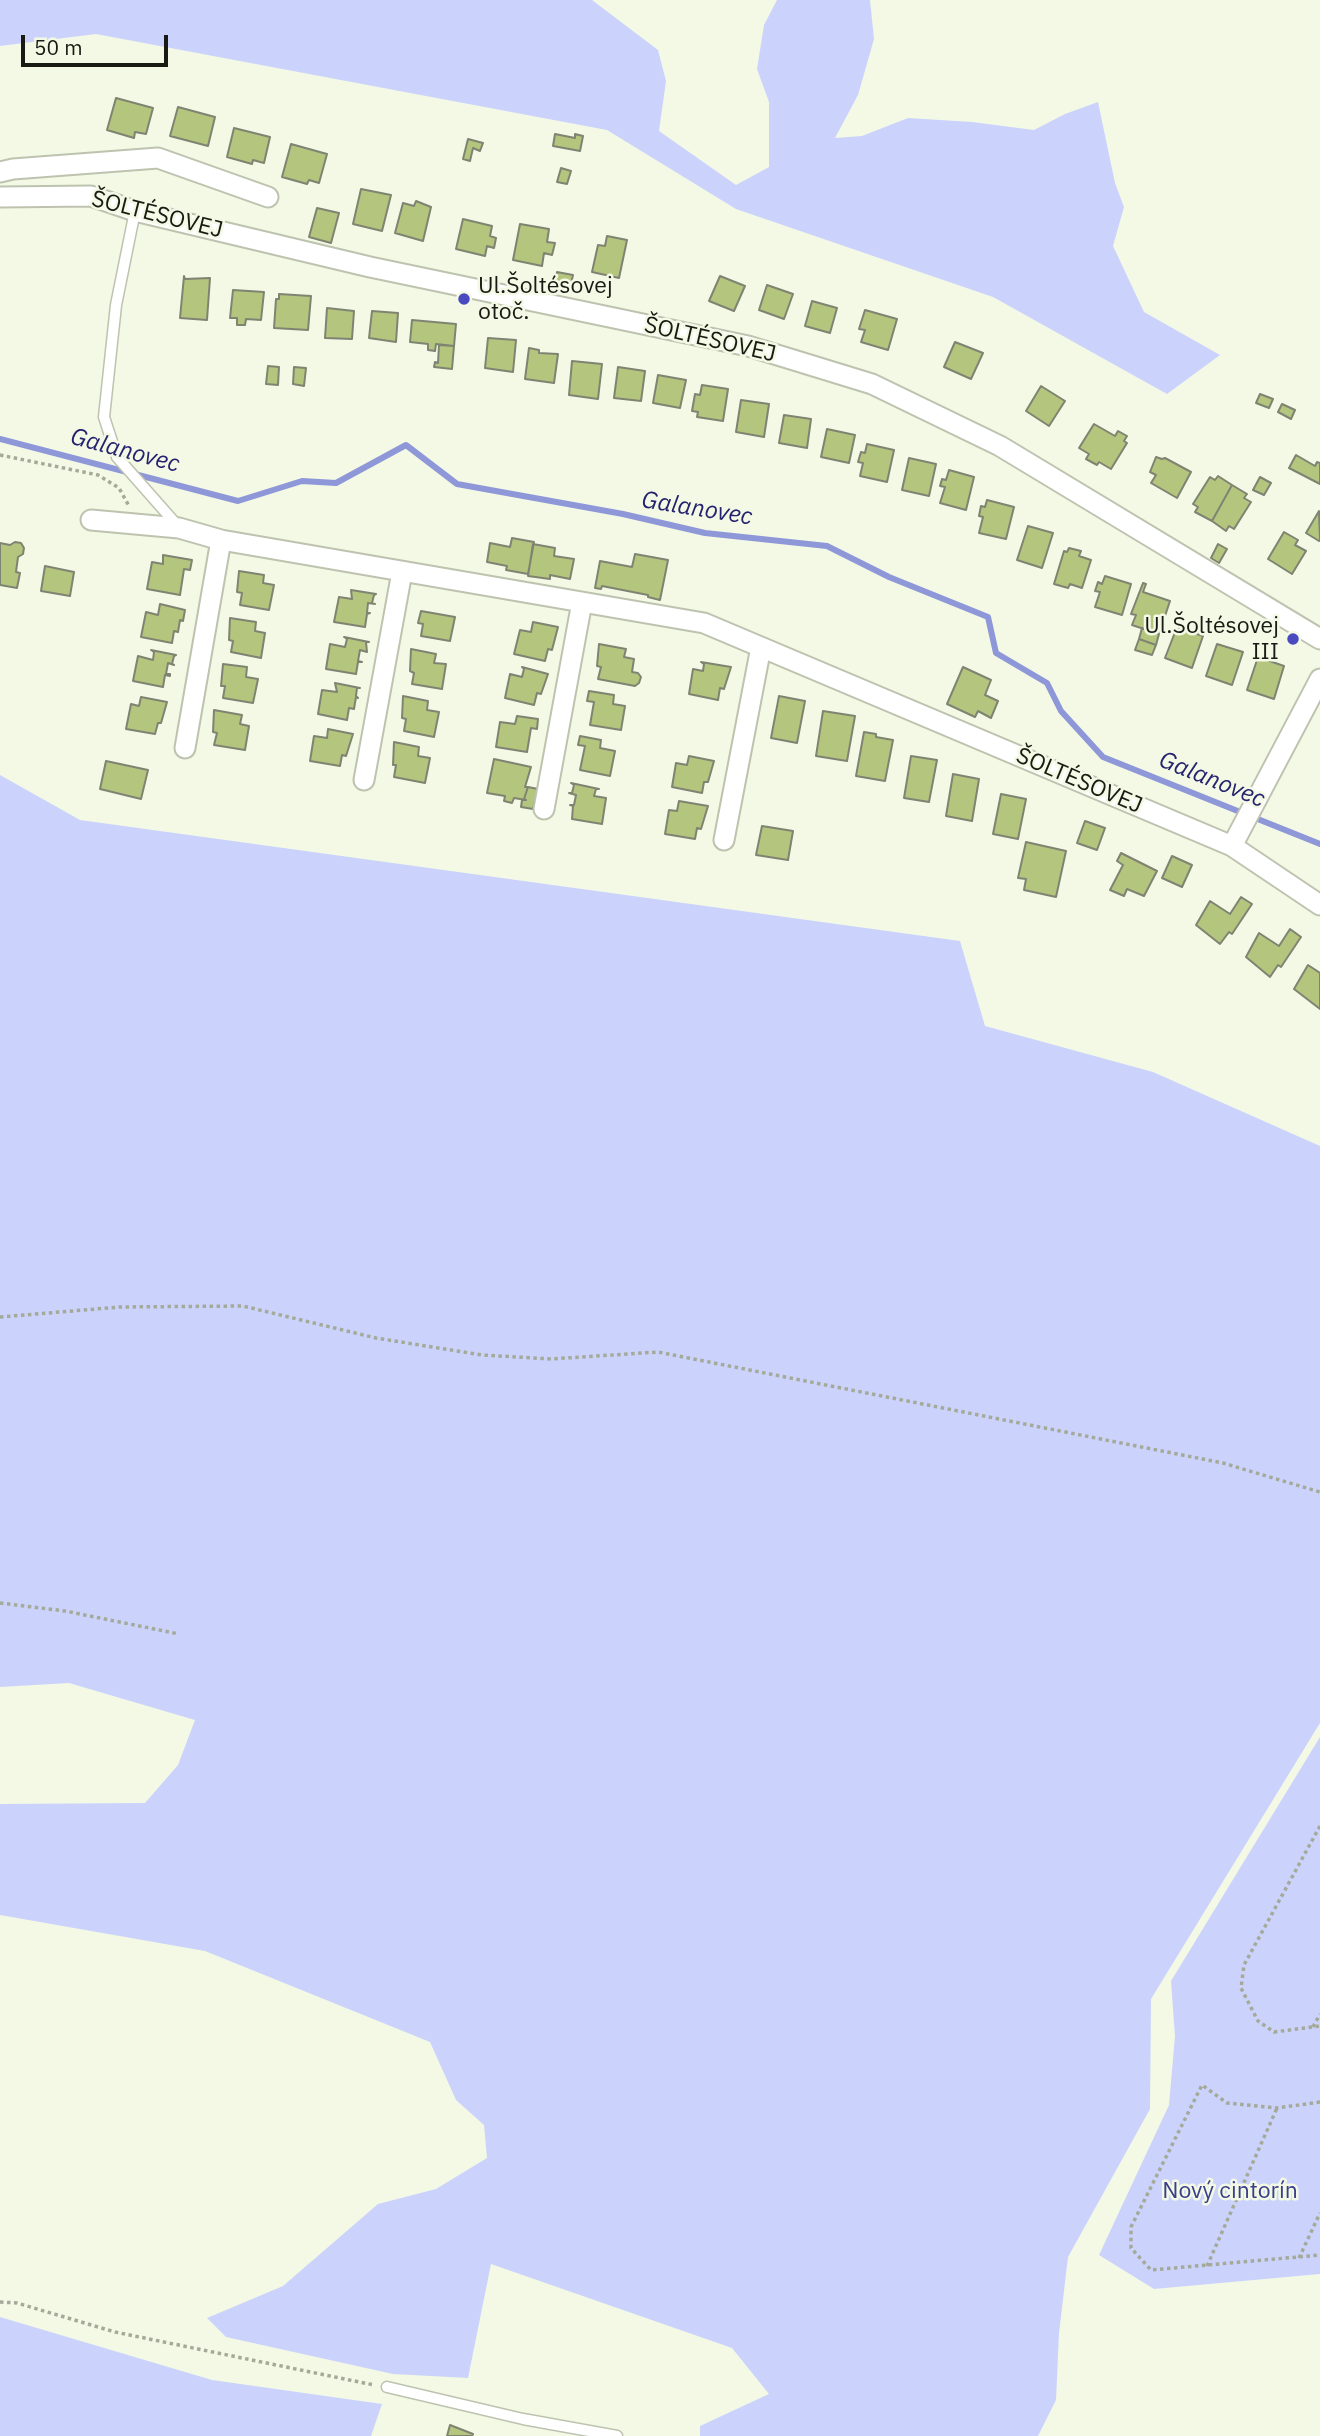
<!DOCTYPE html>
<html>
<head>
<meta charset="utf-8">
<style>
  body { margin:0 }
  #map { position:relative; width:1320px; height:2436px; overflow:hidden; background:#f3f9e4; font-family:"IBM Plex Sans",sans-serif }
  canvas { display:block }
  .scale { position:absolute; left:21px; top:35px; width:147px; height:32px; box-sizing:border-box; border:4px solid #181a13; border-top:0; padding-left:9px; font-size:21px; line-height:24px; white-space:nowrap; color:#181a13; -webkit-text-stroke:5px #f3f9e4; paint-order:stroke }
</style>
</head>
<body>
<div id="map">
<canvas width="1320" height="2436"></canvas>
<div class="scale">50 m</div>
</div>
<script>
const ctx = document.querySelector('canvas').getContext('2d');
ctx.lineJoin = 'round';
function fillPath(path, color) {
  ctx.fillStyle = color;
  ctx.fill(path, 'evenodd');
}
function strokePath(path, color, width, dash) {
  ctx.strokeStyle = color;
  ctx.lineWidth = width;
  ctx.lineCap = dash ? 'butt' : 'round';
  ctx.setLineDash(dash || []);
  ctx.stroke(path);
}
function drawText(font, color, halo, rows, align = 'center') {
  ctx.font = font + ' "IBM Plex Sans",sans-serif';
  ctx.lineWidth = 5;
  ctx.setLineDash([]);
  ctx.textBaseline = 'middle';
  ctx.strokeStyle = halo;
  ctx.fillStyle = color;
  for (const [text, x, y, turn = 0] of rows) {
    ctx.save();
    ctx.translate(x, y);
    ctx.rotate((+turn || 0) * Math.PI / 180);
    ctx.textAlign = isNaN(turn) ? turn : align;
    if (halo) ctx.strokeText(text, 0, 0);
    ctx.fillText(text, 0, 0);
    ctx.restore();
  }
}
const green = new Path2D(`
  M0,0h592l66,50 8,31 -7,50 77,54 33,-18v-65l-12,-33 7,-44 13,-25h93l4,39 -16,56 -23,43 27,-2 46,-18 64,4 62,8 31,-16 33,-12 17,81 9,24 -11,39 31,66 76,43 -53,39 -174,-97 -257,-88 -129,-79 -511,-96 -96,12z
  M0,775l80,45 880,121 25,85 168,46 167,74v577l-169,276 -1,110 -82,148 -9,76 -3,67 -18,36h-338v-10l69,-32 -37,-46 -241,-84 -23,114 -75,-4 -167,-37 -19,-19 76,-32 95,-82 58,-15 51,-31 -3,-33 -28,-25 -26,-58 -225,-91 -205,-36v-111l145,-1 33,-38 17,-45 -126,-37 -69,4z
  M1320,1737v537l-166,15 -55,-34 70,-150 6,-69 -4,-55z
  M0,2317l212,63 170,24 -11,32h-371z`);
const stream = new Path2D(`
  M0,439l238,62 64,-20 34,2 70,-38 51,39 166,30 82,19 122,13 62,31 99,40 8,36 51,30 14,28 42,46 217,87`);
const building = new Path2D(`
  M116,98l37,10 -7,26 -11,-2 -1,6 -27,-8z
  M178,107l37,10 -7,29 -38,-10z
  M234,128l36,9 -6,26 -11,-3 -1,4 -25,-7z
  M555,134l20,4v-4l8,2 -3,15 -27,-5z
  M468,139l15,4 -3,8 -7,-3 -3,13 -7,-2z
  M291,144l36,10 -8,29 -10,-3 -2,4 -25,-7z
  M561,168l10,3 -4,13 -10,-2z
  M361,189l30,6 -9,36 -29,-7z
  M416,201l15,6 -8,34 -28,-8 8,-30 11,3z
  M317,208l22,5 -8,30 -22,-6z
  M463,219l29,7 -2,10 6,2 -2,10 -7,-2 -2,10 -29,-7z
  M520,224l29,5 -2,13 8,1 -3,12 -8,-2 -2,13 -29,-6z
  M607,236l20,4 -8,38 -27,-6 6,-27 7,1z
  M557,272l16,3 -4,18 -16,-4z
  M184,276l1,3 25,-1 -3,42 -27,-2z
  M720,276l25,10 -11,25 -25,-10z
  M767,285l26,9 -9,25 -25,-9z
  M233,290l31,2 -3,28 -15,-1 -1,6h-8v-7h-7z
  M279,294l32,2 -3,34 -34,-2 2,-29h3z
  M812,301l25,7 -7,25 -25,-7z
  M327,308l27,3 -2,28 -27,-1z
  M865,310l32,9 -9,31 -27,-8 4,-12 -6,-1z
  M372,311l26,2 -2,29 -27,-4z
  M412,320l44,4 -2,22 -18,-2 -1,7 -7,-1v-6l-18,-2z
  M488,338l28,2 -3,32 -28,-4z
  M955,342l28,11 -12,26 -27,-12z
  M439,345l15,1 -2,23 -18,-2 1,-5 3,1z
  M529,348l10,2v3l19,1 -4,29 -29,-4z
  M572,361l30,3 -4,35 -29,-4z
  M268,366l11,1 -1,18 -12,-1z
  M294,367l12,1 -2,18 -11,-2z
  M618,367l27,4 -4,30 -27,-3z
  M658,375l28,5 -6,28 -27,-5z
  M702,385l26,4 -5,32 -26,-4 1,-5 -6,-1 3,-17 5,1z
  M1041,386l24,15 -16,25 -23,-15z
  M1260,394l13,5 -4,9 -13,-5z
  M741,400l28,4 -5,33 -28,-5z
  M1282,404l13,6 -4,9 -13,-7z
  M784,415l27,4 -4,29 -28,-5z
  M1094,424l21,12 3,-5 9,5 -3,5 3,2 -16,26 -12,-7 -2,3 -11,-6 3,-5 -10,-6z
  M827,429l28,6 -6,28 -28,-6z
  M867,444l27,6 -7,32 -27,-6 3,-13 -5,-1 3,-10 4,1z
  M1296,455l19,11 2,-4 3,1v21l-31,-16z
  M1156,457l6,2 3,-1 26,14 -14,26 -26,-15 5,-8 -6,-3z
  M909,458l27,6 -7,32 -27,-6z
  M949,470l25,7 -8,33 -26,-7 5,-16 -5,-1 2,-7 4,1z
  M1218,476l14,9 -20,36 -17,-9 3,-5 -5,-3 17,-27 5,3z
  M1260,477l11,6 -7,12 -11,-5z
  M1232,485l15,9 -3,4 7,4 -17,27 -5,-3 -3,5 -14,-10z
  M987,500l27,7 -8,32 -27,-6 4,-16 -4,-1 2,-10 4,1z
  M1319,511l1,29 -1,1 -13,-8z
  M1028,526l25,7 -11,35 -25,-8z
  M1284,532l14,8 -3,5 11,6 -14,23 -24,-15z
  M512,538l22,4 -6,32 -22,-4 1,-4 -20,-4 3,-19 20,4z
  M15,542l6,1 3,5 -1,6 -5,3 -2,15 4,1 -3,15 -17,-3v-42l10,2z
  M533,544l22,4 -1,8 20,3 -4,20 -20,-4v4l-22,-3z
  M1218,544l9,5 -8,14 -8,-5z
  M1069,548l12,3 -2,5 12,4 -9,28 -12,-4 -2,4 -14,-4 10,-33 3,1z
  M635,554l33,6 -8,40 -12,-3v-2l-46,-9 -1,3 -6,-1 5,-27 32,6z
  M163,555l29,5 -2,10 -6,-1 -4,26 -33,-6 5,-27 11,2z
  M45,566l29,6 -4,24 -29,-5z
  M239,571l25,4 -1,8 11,2 -5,25 -29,-5 2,-12 -5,-1z
  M1105,576l26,8 -9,31 -27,-8 5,-15 -5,-1 3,-9 4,2z
  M1143,583l3,1 -3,8 27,9 -11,33 -27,-9 4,-10 -5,-1z
  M351,590l25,4 -2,1 -2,8 3,1 -7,-1 -1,10h3l-3,1 -2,13 -31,-5 5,-25 13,2z
  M160,604l25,6 -2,11 -3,-1 -2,12 -4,-1 -2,12 -31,-6 5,-25 12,3z
  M421,611l34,6 -5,24 -29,-5 2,-12 -5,-1z
  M230,618l26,4 -1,9 10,2 -4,25 -30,-6 2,-11 -4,-1z
  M533,622l25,5 -6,23 -4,-1 -3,12 -31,-7 6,-24 11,2z
  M1177,627l26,9 -11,32 -27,-10z
  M1142,628l17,6 -3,11 -17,-6z
  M344,637l25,5h-3l1,10 -7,-2 -2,11 4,1h-4l-2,12 -30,-5 4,-25 15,3 2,-8z
  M1139,639l17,6 -4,10 -17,-5z
  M599,644l27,5 -2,8 10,2 -2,13 6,1 3,4 -2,6 -4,3 -37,-7 3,-12 -4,-1z
  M1217,644l26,8 -11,33 -26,-9z
  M411,649l25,5 -2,9 12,1 -4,25 -30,-5 2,-11 -4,-2z
  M151,650l25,5 -2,1 -2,8 2,1 -6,-2 -2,11h4v2l-5,-1 -2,12 -30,-6 5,-25 15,4 1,-8z
  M1258,657l26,9 -10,33 -27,-9z
  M701,662l30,5 -7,22 -4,-1 -2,12 -29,-6 4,-25 10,2 1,-7z
  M223,664l24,3 -1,10 12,2 -5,24 -30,-5 2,-12h-4z
  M522,667l26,7 -7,20 -4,-1 -3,12 -29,-7 5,-24 12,3 2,-8z
  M963,667l28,13 -6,15 13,6 -7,17 -13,-7 -3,6 -28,-13z
  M335,683l25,5h-3l-1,8 2,2 -2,-1 -2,12 -5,-1 -2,12 -29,-6 4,-24 15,2z
  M589,691l25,4 -1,9 12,2 -4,24 -31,-5 4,-23 -7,-1z
  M403,696l25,5 -1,9 12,2 -5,25 -30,-6 2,-12 -4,-1z
  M779,696l26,5 -8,42 -26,-5z
  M141,697l26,5 -6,21h-3l-3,11 -29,-5 5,-25 8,2z
  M214,710l28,5 -2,9 9,2 -4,24 -31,-5 3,-12 -4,-1z
  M823,711l32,5 -8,45 -31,-5z
  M517,716l21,3 -1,10 -6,-1 -4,24 -31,-5 4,-25 15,2z
  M328,729l25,5 -7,22 -4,-1 -2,11 -30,-5 4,-25 13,2z
  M864,732l12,2v3l17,3 -8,41 -29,-5z
  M580,736l21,4 -1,8 15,3 -5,25 -30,-6 5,-24 -7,-1z
  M394,742l25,5 -1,9 12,2 -5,25 -31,-6 2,-12h-3z
  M689,756l25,5 -6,21h-4l-2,11 -30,-6 4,-24 11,2z
  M911,756l26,4 -8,42 -25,-4z
  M494,759l37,8 -6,20h3l-4,12 2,1 -12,-2 -2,5 -8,-2 1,-5 -18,-3z
  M106,761l42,9 -7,29 -41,-10z
  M953,774l26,5 -7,42 -26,-5z
  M571,783l28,6h-3l-2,7 12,2 -4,26 -30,-5 1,-13 -3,-1h4l2,-10 -7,-2h3l2,-8z
  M528,787l10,2 -5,20 -12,-2 1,-7h4l-2,-1z
  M1001,794l25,5 -8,40 -25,-5z
  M679,801l29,5 -7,23 -4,-1 -2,11 -30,-5 4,-24 8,1z
  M1085,821l20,7 -8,22 -20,-7z
  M762,826l31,5 -5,29 -32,-5z
  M1026,842l40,9 -10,46 -32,-7 2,-11 -8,-1z
  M1121,853l36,18 -13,25 -17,-7 -3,7 -14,-6 13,-25 -6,-4z
  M1172,856l20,9 -10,22 -20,-9z
  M1241,897l11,7 -20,30 -3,-2 -9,12 -24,-19 14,-24 20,13z
  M1290,929l11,8 -20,30 -3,-2 -8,12 -24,-20 13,-24 20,13z
  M1308,965l12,8v36l-26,-20z
  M450,2425l23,9 -1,2h-25z`);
const path = new Path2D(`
  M0,455l98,20 21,13 10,18
  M0,1317l120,-10 123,-1 133,32 106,17 69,4 107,-7 565,111 97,29
  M0,1603l65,8 114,23
  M1320,1826l-76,139 -3,23 17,33 16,11 46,-6
  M1313,2027l7,-13
  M1320,2102l-43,6 -50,-5 -25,-18 -71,142v21l20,22 169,-15
  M1299,2258l21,-45
  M1207,2266l70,-158
  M0,2302l17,1 98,29 259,53`);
const lane = new Path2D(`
  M135,211l-19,94 -12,112 13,40 60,68
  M387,2387l136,32 94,17`);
const street = new Path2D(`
  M0,172l13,-3 145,-11 110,39
  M0,197l91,-1 44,15 235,56 378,79 124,38 128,62 320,193
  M91,520l88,8 42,12 483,83 528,223 88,59
  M185,748l36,-208
  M364,780l38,-208
  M544,809l38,-207
  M724,840l37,-193
  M1232,846l88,-167`);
const markers = [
  [464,299,7,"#4a4ac0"],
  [1293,639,7,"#4a4ac0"]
];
const streetNames = [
  ["ŠOLTÉSOVEJ",157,215,14],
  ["ŠOLTÉSOVEJ",710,340,13],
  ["ŠOLTÉSOVEJ",1079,781,23]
];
const poiNames = [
  ["Ul.Šoltésovej",478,286],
  ["otoč.",478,312],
  ["Ul.Šoltésovej",1279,626,"right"],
  ["III",1279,652,"right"]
];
const parkNames = [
  ["Nový cintorín",1230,2191]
];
const waterNames = [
  ["Galanovec",125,451,15],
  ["Galanovec",697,509,9],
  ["Galanovec",1212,780,22]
];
fillPath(green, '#cbd3fd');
strokePath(stream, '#8e97d8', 6);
fillPath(building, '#b4c57e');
strokePath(building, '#7f8472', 2);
strokePath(lane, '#bec3b0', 13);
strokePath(street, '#bec3b0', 23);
strokePath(path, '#a4a999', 3.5, [3.5, 3.5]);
strokePath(lane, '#fff', 10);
strokePath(street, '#fff', 19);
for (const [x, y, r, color] of markers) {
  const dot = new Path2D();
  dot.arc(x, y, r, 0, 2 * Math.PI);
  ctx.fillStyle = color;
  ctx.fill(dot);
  strokePath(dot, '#f3f9e4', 2.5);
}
drawText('23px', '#181a13', '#f3f9e4', streetNames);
drawText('23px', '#181a13', '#f3f9e4', poiNames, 'left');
drawText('23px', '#3a3e8b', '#f3f9e4', parkNames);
drawText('italic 24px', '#25236f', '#f3f9e4', waterNames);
</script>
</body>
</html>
